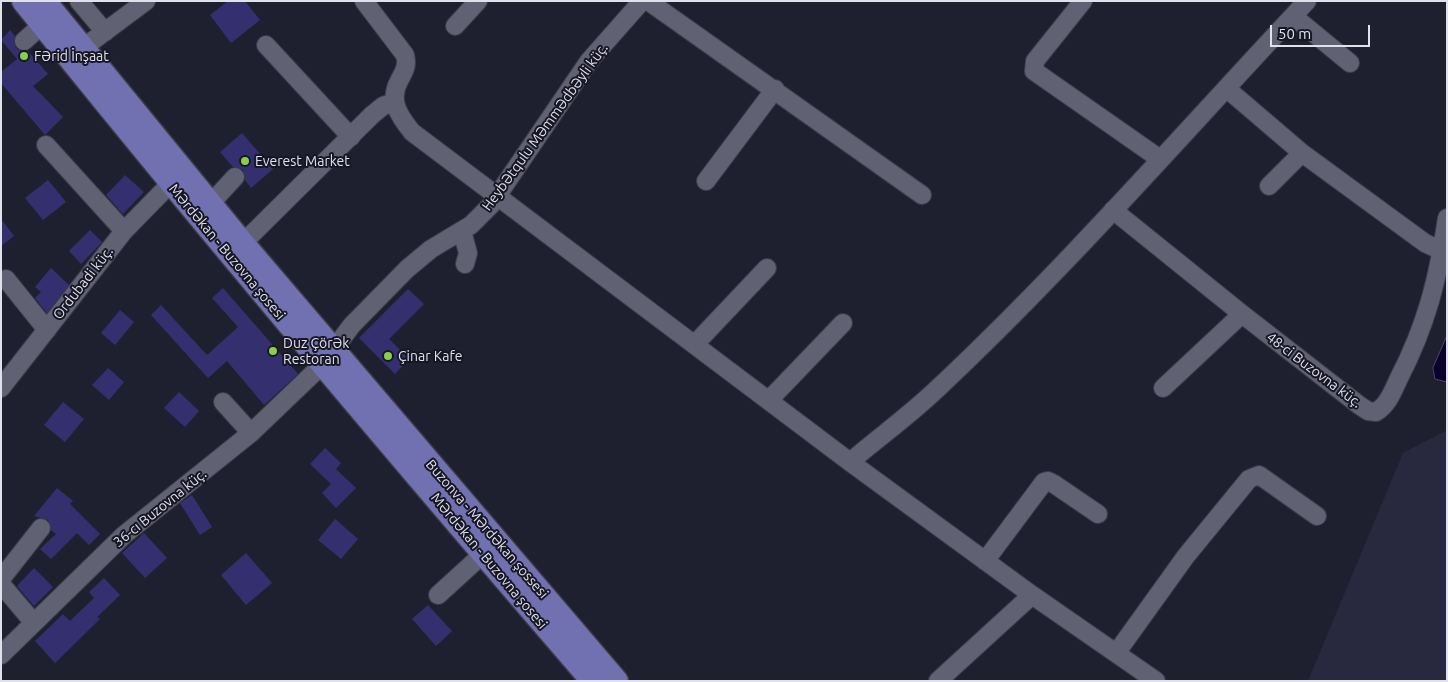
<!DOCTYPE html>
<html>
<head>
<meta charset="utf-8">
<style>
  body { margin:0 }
  #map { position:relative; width:1448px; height:682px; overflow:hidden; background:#1f202f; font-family:Ubuntu,sans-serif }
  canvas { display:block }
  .frame { position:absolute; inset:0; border:2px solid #e0e1eb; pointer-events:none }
  .scale { position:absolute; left:1270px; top:25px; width:100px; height:22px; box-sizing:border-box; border:2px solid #e0e1eb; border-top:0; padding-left:6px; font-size:15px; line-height:18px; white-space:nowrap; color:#e0e1eb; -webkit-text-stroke:4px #161625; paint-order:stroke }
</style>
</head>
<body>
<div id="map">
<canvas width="1448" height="682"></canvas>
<div class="frame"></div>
<div class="scale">50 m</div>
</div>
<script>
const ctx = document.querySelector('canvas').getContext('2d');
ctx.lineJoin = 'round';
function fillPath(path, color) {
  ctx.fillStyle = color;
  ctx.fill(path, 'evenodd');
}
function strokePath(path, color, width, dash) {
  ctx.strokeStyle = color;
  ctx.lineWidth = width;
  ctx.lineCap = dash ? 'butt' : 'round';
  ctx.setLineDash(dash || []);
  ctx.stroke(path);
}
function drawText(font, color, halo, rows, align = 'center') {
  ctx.font = font + ' Ubuntu,sans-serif';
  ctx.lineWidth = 4;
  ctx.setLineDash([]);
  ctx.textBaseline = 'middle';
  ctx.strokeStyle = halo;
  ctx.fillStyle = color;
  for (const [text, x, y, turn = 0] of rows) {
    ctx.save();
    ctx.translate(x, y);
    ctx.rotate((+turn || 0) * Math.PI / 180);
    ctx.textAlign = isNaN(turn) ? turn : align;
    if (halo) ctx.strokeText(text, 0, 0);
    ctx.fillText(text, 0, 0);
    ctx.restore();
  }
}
const built = new Path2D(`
  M1447,430v251h-139l95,-228z`);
const water = new Path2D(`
  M1447,336v46l-12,-3 -2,-11z`);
const building = new Path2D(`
  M228,1h17l15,19 -29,23 -21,-28z
  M10,30l5,6 -1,7 2,5 5,3h7l20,23 -15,12 30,31 -18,18 -44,-52v-11l16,-13 -16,-19z
  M242,133l31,36 -22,19 -6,-8 -2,-10 -10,-3 -13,-15z
  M125,175l19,17 -21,22 -17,-19z
  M48,180l18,22 -23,18 -18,-22z
  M1,219l13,17 -13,10z
  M90,230l12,12 -21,22 -12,-13z
  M51,268l18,17 -22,28 -12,-15 6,-6 -6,-5z
  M223,288l75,86 -34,31 -37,-44 -19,17 -57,-63 10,-10 46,50 31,-28 -26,-29z
  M408,289l16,15 -35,35 20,20 -14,15 -36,-36z
  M120,310l14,12 -19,23 -14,-12z
  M108,368l16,14 -15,18 -17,-15z
  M179,392l20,19 -14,16 -21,-19z
  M63,402l21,17 -19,23 -21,-17z
  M325,448l16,15 -5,6 20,19 -20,20 -14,-15 9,-9 -21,-20z
  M57,488l16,13 -3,3 30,30 -11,11 -12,-12 -26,26 -11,-10 16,-15 -5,-4 -3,-10 -14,-4z
  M192,495l20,32 -12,8 -20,-32z
  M335,519l23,20 -17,20 -23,-19z
  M144,533l23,25 -22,20 -23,-25z
  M246,553l26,30 -26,22 -25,-30z
  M34,568l19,19 -19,19 -17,-20z
  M104,578l16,17 -23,22 3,2 -45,44 -20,-22 28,-27 7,7 24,-23 -5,-6z
  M428,605l24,26 -16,15 -24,-27z`);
const minor = new Path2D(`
  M79,1l26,31
  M364,1l41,54c3,11 -1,16 -6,26 -11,20 1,36 13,51l438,330 182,133 124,86
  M648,1l274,194
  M1083,1l-48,60 -1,10 126,88
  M1293,16l57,47
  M455,26l23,-25
  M24,41l18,-16
  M266,45l85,92
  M83,48l63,-47
  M1226,88l76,65 123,90 17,8
  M46,145l78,86
  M706,181l69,-92
  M1269,186l33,-33
  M211,203l24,-26
  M1113,210l129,104 117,91 9,6 8,1c12,-7 17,-21 23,-34 28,-54 39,-100 48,-160
  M462,231l6,22 -3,11
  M243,243l129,-128 11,-9 11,-4
  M6,279l41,51
  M695,344l72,-76
  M334,349l18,-24 55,-56 24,-20 40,-24 20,-20 98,-144 53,-60
  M1,388l123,-157 46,-47
  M1163,388l79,-74
  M769,400l74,-77
  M223,402l28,31
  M850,462c29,-25 60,-47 87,-73 130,-122 248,-258 370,-388
  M985,561l59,-79 4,-1 6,3 44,30
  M1,579l40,-51
  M1,584l33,39
  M438,595l45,-41
  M1117,652l69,-96 63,-77 10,-4 58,41
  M1,655l123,-120 127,-102 71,-68
  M938,681l94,-86`);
const major = new Path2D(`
  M23,1c185,231 376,456 569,680
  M45,1l198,242 374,438`);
const markers = [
  [24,56,5,"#89cf48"],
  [245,161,5,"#89cf48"],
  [273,351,5,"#89cf48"],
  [388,356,5,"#89cf48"]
];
const poiNames = [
  ["Fərid İnşaat",34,56],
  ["Everest Market",255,161],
  ["Duz Çörək",283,343],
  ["Restoran",283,359],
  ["Çinar Kafe",398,356]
];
const streetNames = [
  ["Heybətqulu Məmmədbəyli küç.",545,127,-54],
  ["Mərdəkan - Buzovna şosesi",227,252,50],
  ["Ordubadi küç.",83,283,-52],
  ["48-ci Buzovna küç.",1314,370,37],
  ["36-cı Buzovna küç.",160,508,-39],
  ["Buzonva - Mərdəkan şossesi",487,529,49],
  ["Mərdəkan - Buzovna şosesi",489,561,50]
];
fillPath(built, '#28293e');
fillPath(water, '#0a012d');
strokePath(water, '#4a4466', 1);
fillPath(building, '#34306f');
strokePath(minor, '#3d3d4a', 20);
strokePath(major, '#3d3d4a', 25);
strokePath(minor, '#606173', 18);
strokePath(major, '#7170b0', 22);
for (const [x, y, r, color] of markers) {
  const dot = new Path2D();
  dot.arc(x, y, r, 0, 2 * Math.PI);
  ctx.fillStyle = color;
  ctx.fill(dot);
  strokePath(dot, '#161625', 2);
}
drawText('14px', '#e0e1eb', '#161625', poiNames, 'left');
drawText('14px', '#e0e1eb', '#161625', streetNames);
</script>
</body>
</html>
